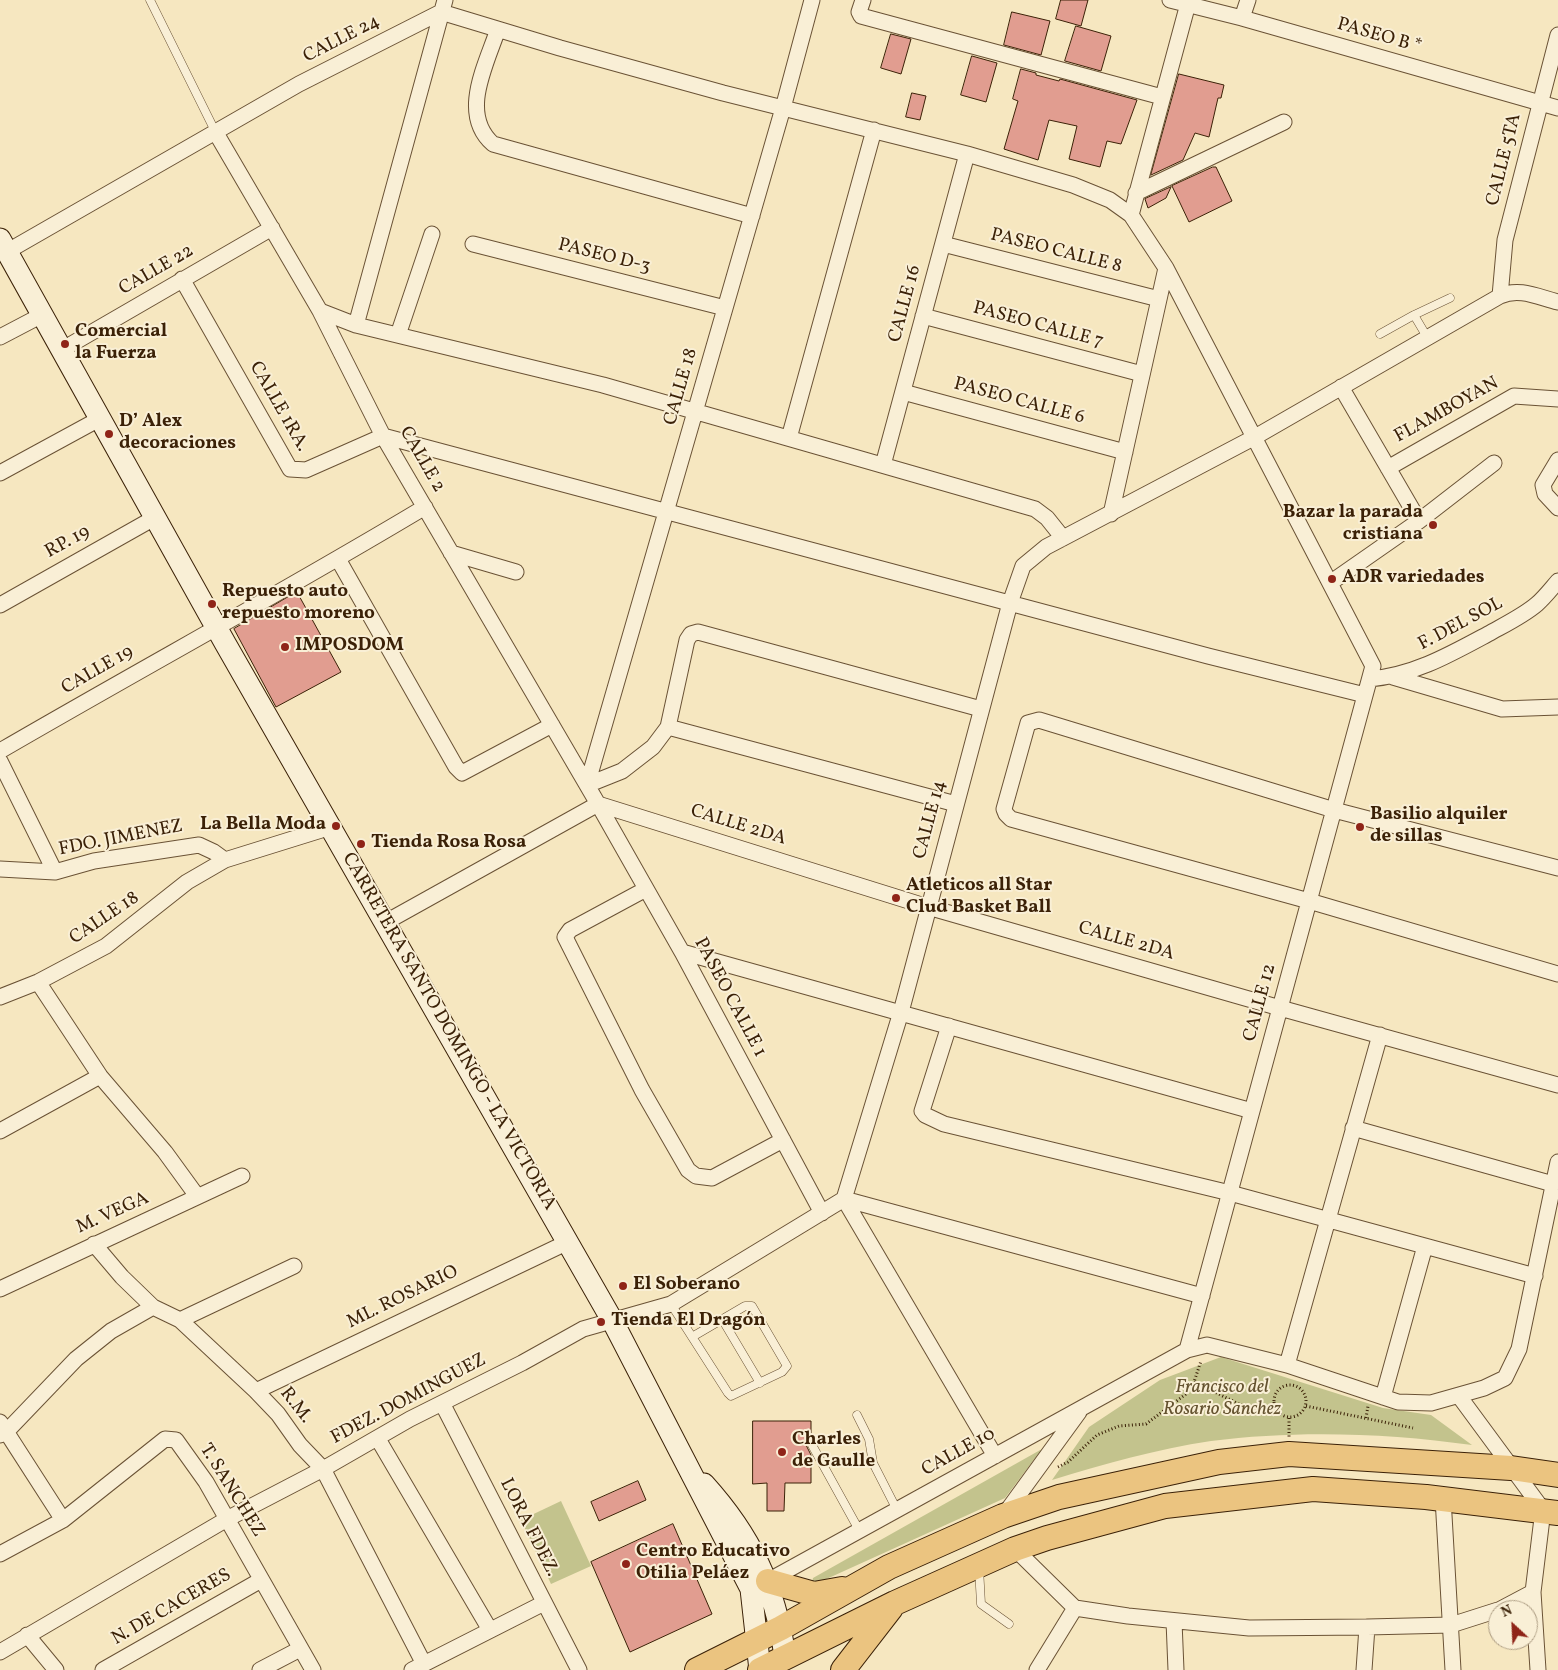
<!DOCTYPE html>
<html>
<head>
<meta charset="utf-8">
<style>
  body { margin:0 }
  #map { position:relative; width:1558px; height:1670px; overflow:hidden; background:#f6e7c0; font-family:Vollkorn,serif }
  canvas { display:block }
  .north { position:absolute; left:1488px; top:1600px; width:50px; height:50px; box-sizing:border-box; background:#f9efd6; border:1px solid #ad9d83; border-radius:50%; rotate:335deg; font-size:14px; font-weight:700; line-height:20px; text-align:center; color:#3b2107 }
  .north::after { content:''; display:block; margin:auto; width:18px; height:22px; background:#8f2418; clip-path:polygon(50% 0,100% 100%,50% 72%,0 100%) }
</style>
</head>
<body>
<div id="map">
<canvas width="1558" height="1670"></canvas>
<div class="north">N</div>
</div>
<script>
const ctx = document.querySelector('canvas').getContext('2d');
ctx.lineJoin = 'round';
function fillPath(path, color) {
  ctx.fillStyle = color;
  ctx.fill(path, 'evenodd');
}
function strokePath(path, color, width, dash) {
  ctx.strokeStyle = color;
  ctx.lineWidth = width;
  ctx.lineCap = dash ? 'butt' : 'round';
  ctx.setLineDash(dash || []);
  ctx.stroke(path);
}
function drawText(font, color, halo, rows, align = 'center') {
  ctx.font = font + ' Vollkorn,serif';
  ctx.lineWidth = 4;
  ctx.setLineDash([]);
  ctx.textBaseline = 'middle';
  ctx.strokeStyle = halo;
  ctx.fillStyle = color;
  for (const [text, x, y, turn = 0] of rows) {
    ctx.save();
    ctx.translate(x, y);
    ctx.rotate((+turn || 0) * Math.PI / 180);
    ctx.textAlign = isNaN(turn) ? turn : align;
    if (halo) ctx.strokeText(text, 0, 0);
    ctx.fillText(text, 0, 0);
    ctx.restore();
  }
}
const green = new Path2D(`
  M1221,1357l162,51 48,7 41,30c-85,-12 -176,-15 -261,-4 -54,8 -107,23 -159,39l37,-53 71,-47z
  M1042,1449l-37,49 -194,88 2,-8z
  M561,1501l30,65 -40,18 -30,-64z`);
const building = new Path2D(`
  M1061,0h27l-7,26 -25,-7z
  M1012,12l38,9 -9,34 -37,-10z
  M1076,26l35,10 -10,35 -36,-10z
  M891,34l20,5 -10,35 -20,-6z
  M972,56l25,7 -11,39 -25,-7z
  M1021,69l15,4v2l23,6 1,-2 77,21 -16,44 -14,-3 -7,26 -31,-8 8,-33 -28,-6 -11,40 -34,-11 14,-48 -5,-2z
  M1179,74l45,11 -3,13h-3l-9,39 -14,-4 -12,27 -32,15z
  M912,93l14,3 -6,24 -14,-3z
  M1213,167h3l16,34 -43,21 -17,-36z
  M1171,187l-5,11 -18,10 -3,-9z
  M297,592l44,80 -65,35 -42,-78z
  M753,1421h58v19l-5,5 5,10v28h-26l-1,28h-17v-28l-14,1z
  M638,1481l8,19 -47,21 -8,-19z
  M673,1524l39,90 -82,38 -39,-90z`);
const path = new Path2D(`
  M1194,1382l47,23 34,2
  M1274 1401a16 16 0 1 1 32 0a16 16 0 1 1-32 0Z
  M1306,1406l107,22
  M1289,1418v19
  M1366,1418l2,-12
  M1058,1467l10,-5 29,-27 22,-9 27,-2 40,-30 8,-12 7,-21`);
const service = new Path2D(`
  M150,0l66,133
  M1414,315l36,-17
  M1380,334l34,-19 13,22
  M671,1304l57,89 3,3 51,-24 5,-6 -35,-60h-7l-53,31
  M722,1319l38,64
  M857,1415l12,24 4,24 24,47
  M812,1445l47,85
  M979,1568l2,36 28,20`);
const minor = new Path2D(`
  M863,0l-4,12 2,4 301,81
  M1170,0l72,18 316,90
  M1242,18l6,-18
  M498,29c-12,36 -39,85 -5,115l259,72
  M216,133l104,178 63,125 215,368 84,148 140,261
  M1136,193l148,-71
  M1131,215l58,-215
  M473,244l252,64
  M943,244l216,55
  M8,251l291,-167 142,-72 119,36 163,45 244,61 106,31 37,15 21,15 35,53 207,398 -186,684
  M182,279l108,190 16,1 77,-34 825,220 157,39
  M1500,296l5,-56 53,-205
  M320,311l36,14 247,60 432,124 12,9 16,20
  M923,316l219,58
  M356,325l89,-325
  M398,335l34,-101
  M0,337l42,-22
  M63,349l209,-121
  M1341,387l78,134
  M903,392l222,60
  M789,438l85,-308
  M1558,460l-15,25 2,9 13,14
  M883,465l84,-311
  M1388,468l126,-72 44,3
  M0,473l101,-55
  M1111,514l55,-246
  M451,553l65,19
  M338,559l118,208 6,6 90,-48
  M1330,583l89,-62 75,-58
  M0,605l156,-88
  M1393,677l109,32 56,-2
  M1370,679c44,-4 79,-24 118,-45 16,-9 35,-18 49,-30 8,-7 14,-15 21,-23
  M668,727l288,77
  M0,751c141,-82 285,-160 425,-244
  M0,761l55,111
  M587,785l196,-677 29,-108
  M587,785l35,-14 31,-24 15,-20 19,-87 4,-6 7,-2 283,77
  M598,804l330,103 352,101 278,77
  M1558,868l-224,-58 -295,-90 -11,3 -24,86 2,5 5,5 298,82 249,73
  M0,869l55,3 39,-11 105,-16 15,7 11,8 106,-33
  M646,889l-76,41 -5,7 77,153 46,80 8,6 16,2 71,-38
  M386,922l212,-118
  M682,952l570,159
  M38,982l62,94 65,76 32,44
  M0,997l38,-15 68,-36 81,-64 38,-22
  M949,1026l-27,85 3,4 19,9 286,69 305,83
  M1353,1128l200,56
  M0,1131l100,-55
  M844,1199l57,-187 109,-409 13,-37 23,-19 209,-110 245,-141c19,-9 38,1 58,6
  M844,1199l358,97
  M844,1199l151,257
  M94,1244l28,33 31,30 27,13 76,71 22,23 22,31 23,24 101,195
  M0,1289l242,-113
  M180,1320l114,-54
  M1287,1365l93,-330
  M256,1391l312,-149
  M1459,1396l84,114 -10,82 5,78
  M1383,1397l42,-151
  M442,1403l137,267
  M0,1422l63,98
  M0,1435l6,-3 70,-73 35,-28 42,-24
  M378,1439l112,191
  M1443,1498l10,172
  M1004,1515l75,-103
  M1015,1549l60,59 53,8 121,12 118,-1 84,-2 47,-15
  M0,1554l63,-34 102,-81 11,1 30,42 107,188
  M766,1582l421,-232 20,-5 80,20 111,37 33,1 53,-15 21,-10 14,-29 39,-187
  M1499,1610l34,-18
  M1174,1621l2,49
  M27,1635l29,35
  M0,1652l227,-133 96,-50 87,-50 112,-56 61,-34 88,-25 173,-105
  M103,1670l158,-90
  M260,1670l40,-21
  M412,1670l132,-67
  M1037,1670l38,-62
  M1364,1670l3,-43`);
const secondary = new Path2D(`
  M0,239l225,404 387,677 139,269 9,81
  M704,1484c47,52 71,103 81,172`);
const primary = new Path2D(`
  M768,1581l46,13 28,-5
  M697,1670l84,-42 108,-61 114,-51 56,-19 160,-35 70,-8 222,14 47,7
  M760,1670l135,-67 120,-54 32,-11 118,-32 148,-17 113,8 132,16
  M843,1670l48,-62`);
const markers = [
  [65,344,5,"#8f2418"],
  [109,434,5,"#8f2418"],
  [1433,525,5,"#8f2418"],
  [1332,579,5,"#8f2418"],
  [212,604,5,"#8f2418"],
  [285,647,5,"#8f2418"],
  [336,826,5,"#8f2418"],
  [1360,827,5,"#8f2418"],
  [361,844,5,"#8f2418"],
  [896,898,5,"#8f2418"],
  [623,1286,5,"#8f2418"],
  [601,1322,5,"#8f2418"],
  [782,1452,5,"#8f2418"],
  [626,1564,5,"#8f2418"]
];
const streetNames = [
  ["PASEO B *",1379,37,16],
  ["CALLE 24",342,40,-27],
  ["CALLE 5TA",1505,160,-76],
  ["PASEO CALLE 8",1056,252,14],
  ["PASEO D-3",604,257,14],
  ["CALLE 22",157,271,-30],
  ["CALLE 16",906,304,-75],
  ["PASEO CALLE 7",1038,326,15],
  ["CALLE 18",682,387,-74],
  ["PASEO CALLE 6",1019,402,15],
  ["CALLE 1RA.",278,407,60],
  ["FLAMBOYAN",1447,411,-29],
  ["CALLE 2",421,460,60],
  ["RP. 19",68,543,-29],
  ["F. DEL SOL",1461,625,-28],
  ["CALLE 19",98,671,-30],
  ["CALLE 14",931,820,-75],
  ["CALLE 2DA",738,826,17],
  ["FDO. JIMENEZ",121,839,-11],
  ["CALLE 18",105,919,-34],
  ["CALLE 2DA",1126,942,16],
  ["PASEO CALLE 1",729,998,62],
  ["CALLE 12",1261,1003,-75],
  ["CARRETERA SANTO DOMINGO - LA VICTORIA",448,1032,60],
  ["M. VEGA",113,1214,-24],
  ["ML. ROSARIO",403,1298,-26],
  ["FDEZ. DOMINGUEZ",409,1400,-28],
  ["R.M.",295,1406,52],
  ["CALLE 10",959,1453,-29],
  ["T. SANCHEZ",231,1491,58],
  ["LORA FDEZ.",528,1528,63],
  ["N. DE CACERES",172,1608,-30]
];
const poiNames = [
  ["Comercial",75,333],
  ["la Fuerza",75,355],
  ["D’ Alex",119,423],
  ["decoraciones",119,445],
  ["Bazar la parada",1423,514,"right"],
  ["cristiana",1423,536,"right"],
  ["ADR variedades",1342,579],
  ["Repuesto auto",222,593],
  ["repuesto moreno",222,615],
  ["IMPOSDOM",295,647],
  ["Basilio alquiler",1370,816],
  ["de sillas",1370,838],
  ["La Bella Moda",326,826,"right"],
  ["Tienda Rosa Rosa",371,844],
  ["Atleticos all Star",906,887],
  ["Clud Basket Ball",906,909],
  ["El Soberano",633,1286],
  ["Tienda El Dragón",611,1322],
  ["Charles",792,1441],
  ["de Gaulle",792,1463],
  ["Centro Educativo",636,1553],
  ["Otilia Peláez",636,1575]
];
const parkNames = [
  ["Francisco del",1222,1389],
  ["Rosario Sanchez",1222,1411]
];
fillPath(green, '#c3c38d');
fillPath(building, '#e19d90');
strokePath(building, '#3b2107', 1);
strokePath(service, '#6a5235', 9);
strokePath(minor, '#6a5235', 17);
strokePath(secondary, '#3b2107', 23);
strokePath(primary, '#3b2107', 26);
strokePath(path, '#3b2107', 3, [1, 2.5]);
strokePath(service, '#f9efd6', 8);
strokePath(minor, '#f9efd6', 15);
strokePath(secondary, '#f9efd6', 21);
strokePath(primary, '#ebc480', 24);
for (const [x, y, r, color] of markers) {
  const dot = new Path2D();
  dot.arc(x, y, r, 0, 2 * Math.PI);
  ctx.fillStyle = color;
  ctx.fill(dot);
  strokePath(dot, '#f9efd6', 2);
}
drawText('19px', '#3b2107', '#f9efd6', streetNames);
drawText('bold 19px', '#3b2107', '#f9efd6', poiNames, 'left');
drawText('italic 19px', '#64522f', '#f9efd6', parkNames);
</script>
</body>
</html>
